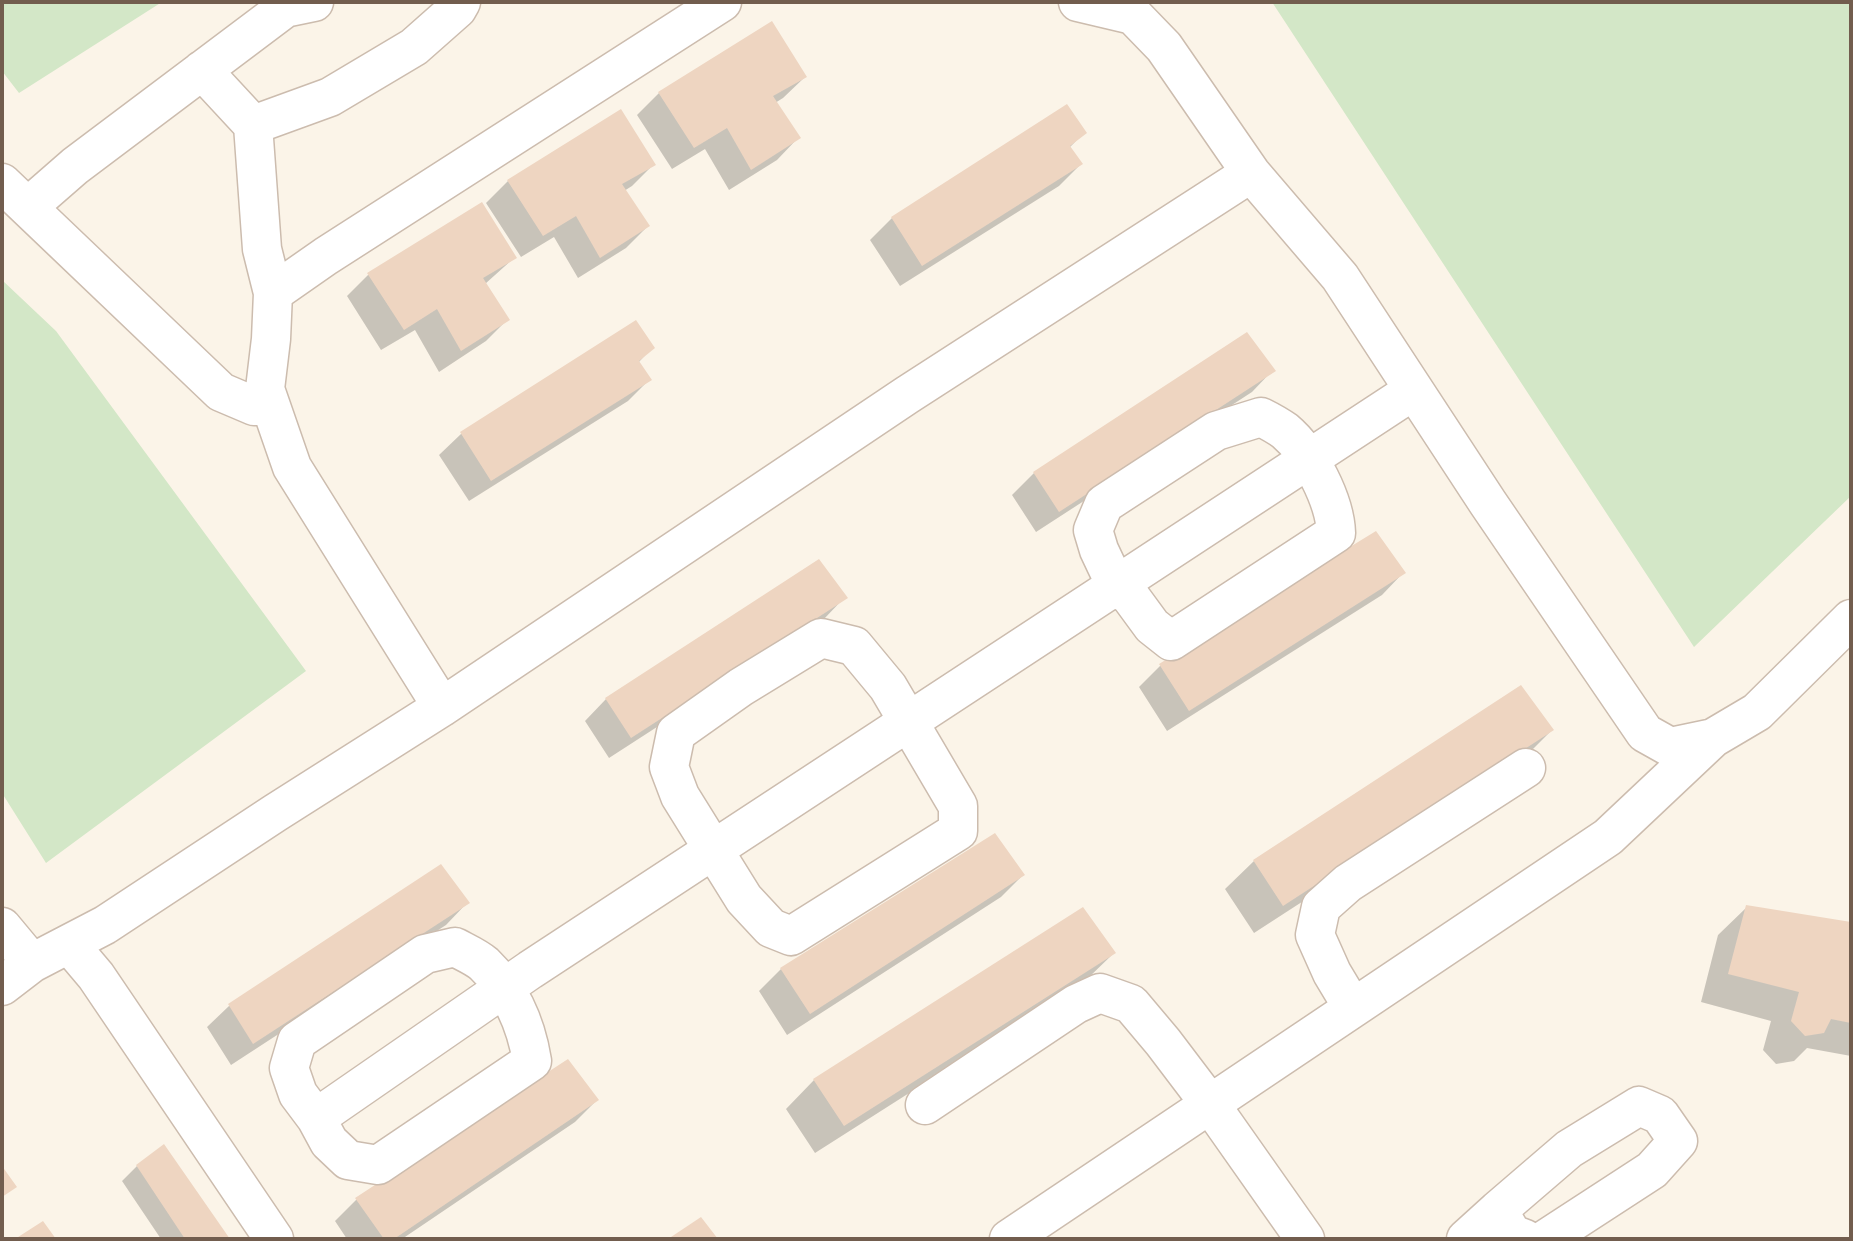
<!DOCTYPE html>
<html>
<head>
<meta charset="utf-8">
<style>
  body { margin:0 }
  #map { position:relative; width:1853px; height:1241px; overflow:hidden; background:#fbf4e8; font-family:"Open Sans",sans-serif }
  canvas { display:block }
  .frame { position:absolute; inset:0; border:4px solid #725d4e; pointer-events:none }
</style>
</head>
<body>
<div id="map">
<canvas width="1853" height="1241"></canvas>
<div class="frame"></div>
</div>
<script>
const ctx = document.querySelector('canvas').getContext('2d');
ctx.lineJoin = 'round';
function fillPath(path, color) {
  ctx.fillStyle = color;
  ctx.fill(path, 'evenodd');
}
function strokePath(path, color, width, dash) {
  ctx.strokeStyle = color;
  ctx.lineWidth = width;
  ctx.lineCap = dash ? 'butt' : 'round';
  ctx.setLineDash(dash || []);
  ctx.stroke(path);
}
const green = new Path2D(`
  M2,2h160l-143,91 -17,-22z
  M1272,2h579v494l-157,151z
  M2,280l54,51 250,340 -260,192 -44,-70z`);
const shadow = new Path2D(`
  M805,77l-22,21 -8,5 23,35 -21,22 -48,30 -24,-41 -33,20 -35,-54 22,-22z
  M1084,133l-15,15 12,16 -22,22 -159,100 -30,-46 22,-22z
  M654,164l-22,22 -8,5 24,35 -22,22 -48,30 -24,-41 -33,20 -35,-54 22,-22z
  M514,258l-29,26 23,35 -22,22 -47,31 -24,-42 -34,20 -34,-54 21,-21z
  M635,322l17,26 -14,15 12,16 -22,22 -159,100 -30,-46 22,-21z
  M1273,370l-21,22 -216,140 -24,-37 22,-22z
  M1403,573l-21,22 -215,136 -28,-44 21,-21z
  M845,597l-21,22 -215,139 -24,-37 21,-22z
  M1552,730l-28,28 -270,175 -29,-44 29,-28z
  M441,867l26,36 -21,22 -215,140 -24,-38 22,-21z
  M1023,875l-22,22 -214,138 -28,-44 22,-22z
  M1747,907l104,17v132l-44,-8 -13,13 -18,3 -13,-14 8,-29 -70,-19 17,-67z
  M1114,953l-29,28 -270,172 -29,-44 28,-29z
  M597,1100l-22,22 -173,117h-55l-12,-18 22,-22z
  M164,1146l64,93h-67l-39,-58 15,-15z`);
const building = new Path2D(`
  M772,21l35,56 -34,19 28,42 -50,32 -24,-42 -33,20 -36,-56z
  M1067,104l20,29 -17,13 13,18 -161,102 -31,-49z
  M621,109l35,56 -34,19 28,42 -50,32 -24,-42 -33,20 -36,-56z
  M482,202l35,56 -34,20 27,42 -49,31 -24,-42 -33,21 -37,-57z
  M636,320l19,28 -16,13 13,19 -161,101 -31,-49z
  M1247,332l29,39 -217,141 -26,-40z
  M1376,531l30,42 -217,138 -30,-47z
  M819,559l29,39 -217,140 -26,-40z
  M1521,685l33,45 -271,176 -30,-46z
  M995,833l30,42 -215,139 -30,-46z
  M441,864l29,39 -217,141 -25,-40z
  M1746,905l105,17v101l-20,-4 -7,14 -19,3 -14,-15 8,-29 -71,-18z
  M1083,907l33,46 -272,173 -31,-47z
  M568,1059l31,41 -205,139h-10l-29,-41z
  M164,1144l66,95h-45l-49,-74z
  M2,1166l15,21 -15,10z
  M701,1217l17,22h-50z
  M43,1221l13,18h-41z`);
const street = new Path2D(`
  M1078,2l55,13 31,32 87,126 89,104 148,226 157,230 25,14 43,-9 44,-26 94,-93
  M202,70l51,55 77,-28 84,-50 43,-38 4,-7
  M253,125l9,124 11,44
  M2,183l219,209 33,14 11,-17 6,-50 2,-46 53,-37 396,-254
  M28,207l47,-41 210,-158 29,-6
  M265,389l27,78 150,240
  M1261,417c8,4 17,9 24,14 25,21 50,70 51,102l-165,108 -19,-15 -22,-30 -14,-10 -17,-36 -6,-20 11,-26 112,-73z
  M821,638l33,8 34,41 70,119v25l-167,105 -20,-8 -27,-29 -64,-103 -11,-29 7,-34 65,-46z
  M2,927l30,36
  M69,944l27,32 178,263
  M455,947c9,5 21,10 29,17 28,27 42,60 48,97l-154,104 -30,-5 -19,-18 -13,-24 -18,-24 -9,-26 8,-27 128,-87z
  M2,986l30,-23 73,-38 170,-112 167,-106 465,-312 344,-222
  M1353,1008l-21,-35 -17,-38 6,-28 27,-24 178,-115
  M925,1105l151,-101 24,-11 31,11 32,38 47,62 95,135
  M316,1118l214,-148 884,-580
  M1009,1239l599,-402 105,-99
  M1466,1239l32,-29
  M1525,1239l-13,-5 -14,-24 71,-61 70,-43 21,9 18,26 -26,29 -106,69`);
fillPath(green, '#d3e7c7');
fillPath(shadow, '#0003');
fillPath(building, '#eed5c1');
strokePath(street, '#ccbcae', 41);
strokePath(street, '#fff', 38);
</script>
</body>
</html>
